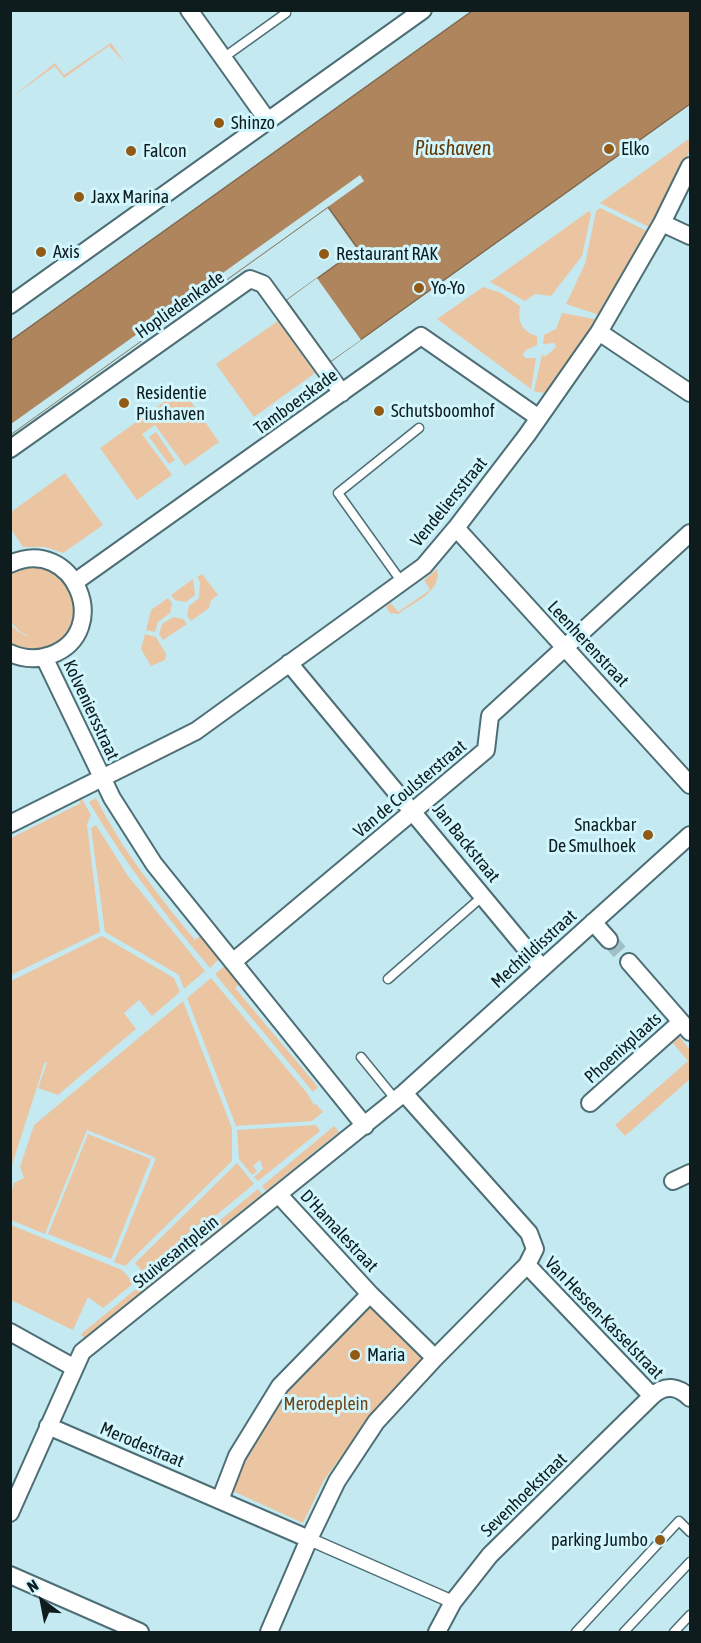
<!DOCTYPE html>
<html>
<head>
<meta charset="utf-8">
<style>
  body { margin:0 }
  #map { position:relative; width:701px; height:1643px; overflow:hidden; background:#c4e9f1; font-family:"Asap Condensed",sans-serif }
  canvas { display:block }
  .frame { position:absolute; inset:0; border:12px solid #0e1c1e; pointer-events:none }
  .north { position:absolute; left:12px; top:1571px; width:60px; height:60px; -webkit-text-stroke:4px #d1f6fe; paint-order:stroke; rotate:328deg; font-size:16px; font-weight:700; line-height:24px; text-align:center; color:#0e1c1e }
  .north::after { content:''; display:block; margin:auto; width:21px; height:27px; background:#0e1c1e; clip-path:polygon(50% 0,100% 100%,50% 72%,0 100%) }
</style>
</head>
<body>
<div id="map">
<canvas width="701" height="1643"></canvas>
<div class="frame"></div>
<div class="north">N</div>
</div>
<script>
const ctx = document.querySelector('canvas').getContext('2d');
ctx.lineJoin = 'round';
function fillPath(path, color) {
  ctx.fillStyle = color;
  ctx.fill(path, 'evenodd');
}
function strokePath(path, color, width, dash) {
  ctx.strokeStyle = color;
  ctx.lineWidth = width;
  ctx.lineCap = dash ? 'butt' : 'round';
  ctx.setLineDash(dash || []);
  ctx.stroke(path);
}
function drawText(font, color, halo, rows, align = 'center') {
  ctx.font = font + ' "Asap Condensed",sans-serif';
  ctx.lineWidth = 6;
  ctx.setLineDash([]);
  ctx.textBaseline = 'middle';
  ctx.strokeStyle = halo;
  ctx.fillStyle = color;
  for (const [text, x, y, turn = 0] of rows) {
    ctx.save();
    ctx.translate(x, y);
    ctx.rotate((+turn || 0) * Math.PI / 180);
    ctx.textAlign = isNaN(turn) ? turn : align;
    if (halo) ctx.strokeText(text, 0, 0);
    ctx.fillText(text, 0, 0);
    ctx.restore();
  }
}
const green = new Path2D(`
  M111,43l14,20 -16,-17 -45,32 -9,-12 -44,32 44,-35 9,12z
  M690,138v12l-37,79 -53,-26z
  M600,208l51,25 -49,83 -36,-12 19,-40 11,-53z
  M589,211l2,3 -9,42 -31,40 -16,-2 -10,7 -35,-19z
  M483,287l18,6 19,13c-3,15 2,26 17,30v9l-11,5 -3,4 2,4h11l-5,31 -94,-70z
  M562,313l38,7 -51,71 -6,2 -9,-2 8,-36 4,1 10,-9 -2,-4 -11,1 1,-9 12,-6z
  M278,321l37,52 -61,44 -38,-53z
  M182,389l37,53 -34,24 -30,-41 -13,9 30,41 -35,25 -37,-52z
  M156,432l19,28 -6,4 -20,-27z
  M65,473l38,52 -40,28 -18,-6h-22l-12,-18v-17z
  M27,566l20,1 21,14 9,36 -11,22 -28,14 -27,-7 -1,-22c6,6 11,11 19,12l-9,-4 -9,-10v-50z
  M437,569c6,22 -24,34 -39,45l-8,-1 -4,-6 5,-4 7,9 32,-22 -6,-10z
  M202,574l16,21 -7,5 -2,8 -18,13 -4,-5 2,-10 10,-8 1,-16 -3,-5z
  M193,579l2,16 -9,7 -11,-2 -4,-5z
  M168,598l4,5 -2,10 -12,9 -3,10 -9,-2 5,-20z
  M173,617l10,2 4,5 -24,16 -4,-6 3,-10z
  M145,634l11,3 10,17 -1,6 -14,6 -10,-17z
  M96,798c26,52 62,97 99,142l5,-4 19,23 -9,9c-45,-53 -86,-106 -121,-166z
  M82,799l9,16 -4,9 13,108 -89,43v-137l70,-35 -2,-3z
  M96,825l32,51 77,95 -21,18 -5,-14 -74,-43 -14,-104z
  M102,936l72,42 6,14 -28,24 -13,-16 -15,13 12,16 -78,66 -20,-7 9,-25 -2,-1 -34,106v-187z
  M225,966l15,18 -5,4 83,99 -5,5 -98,-118z
  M211,978l96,115 7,12 2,-1 7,8 -11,9 -76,5 -49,-128z
  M183,1001l49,127v33l-107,105 -11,-4 42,-104 -69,-28 -42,104 -34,-14v-26l3,-11 10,-5 -4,-11 14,-42z
  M678,1035l12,15v29l-65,57 -10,-11 73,-64 -17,-20z
  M316,1125l4,6 -62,50 -4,-4 9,-8 -3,-9 -7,6 4,5 -5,4 -13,-16 -2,-29z
  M334,1126l5,6 -73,59 -4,-5z
  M88,1134l63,25 -40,100 -63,-25z
  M237,1163l17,21 -109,90 -10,-11z
  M258,1189l4,5 -177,145 -4,-5z
  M11,1225l111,45 12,13 -31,25 -15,-11 -15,33 -62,-30z
  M372,1298l56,58 -59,62 -45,62 -21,43 -77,-35 76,-123z`);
const water = new Path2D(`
  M472,11h218v93l-359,257 -44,-61 71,-51 -30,-42 -317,227 -1,-93z`);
const pier = new Path2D(`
  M360,175l4,6 -353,253v-10z
  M317,278l44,62 -30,21 -44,-61z`);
const minorTunnel = new Path2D(`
  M609,940l20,22`);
const service = new Path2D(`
  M223,58l63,-45
  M401,581l-63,-88 81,-65
  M388,979l95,-83
  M361,1057l35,43
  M576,1632l103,-111 11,11
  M624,1632l66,-70
  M674,1632l16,-17`);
const pedestrian = new Path2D(`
  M309,1539l144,63`);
const minor = new Path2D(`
  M189,10l79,111
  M662,223l28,13
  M10,305l413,-295
  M599,332l91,61
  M10,449l240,-170 13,5 79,109
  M456,528l234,257
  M10,564c64,-30 104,68 41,91 -14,5 -28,4 -41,-2
  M75,582l346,-246 118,82
  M44,657l68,141 42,66 211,262
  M289,663l253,305
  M10,824l186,-93 228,-165 32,-38 71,-93 72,-103 63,-109 28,-57
  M593,922l16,18
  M234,961l252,-211 4,-34 200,-183
  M629,962l61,70
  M404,1093l125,140 6,16 -8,16 125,131c13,-12 26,-10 38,2
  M590,1103l91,-81
  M673,1181l17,-8
  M279,1195l91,99
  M10,1332l63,35
  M435,1358l92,-93
  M48,1426l261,113 28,-58 39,-59 59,-64 -65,-64 -90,92 -43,70 -17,44
  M10,1513l72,-161 322,-259 286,-258
  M10,1575l130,57
  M269,1632l40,-93
  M437,1632l16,-30 37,-47 162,-159`);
const markers = [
  [219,123,6,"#935a16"],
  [609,149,6,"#935a16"],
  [131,151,6,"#935a16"],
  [79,197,6,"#935a16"],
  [41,252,6,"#935a16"],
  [324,254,6,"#935a16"],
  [419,288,6,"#935a16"],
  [124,403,6,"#935a16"],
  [379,411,6,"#935a16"],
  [648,835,6,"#935a16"],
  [355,1355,6,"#935a16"],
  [660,1540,6,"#935a16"]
];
const poiNames = [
  ["Shinzo",231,123],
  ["Elko",621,149],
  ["Falcon",143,151],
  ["Jaxx Marina",91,197],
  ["Axis",53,252],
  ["Restaurant RAK",336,254],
  ["Yo-Yo",431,288],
  ["Residentie",136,393],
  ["Piushaven",136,414],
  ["Schutsboomhof",391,411],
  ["Snackbar",636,825,"right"],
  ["De Smulhoek",636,846,"right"],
  ["Maria",367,1355],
  ["parking Jumbo",648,1540,"right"]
];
const streetNames = [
  ["Hopliedenkade",180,305,-35],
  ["Tamboerskade",296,402,-36],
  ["Vendeliersstraat",449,502,-51],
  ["Leenherenstraat",588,644,47],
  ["Kolveniersstraat",91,710,65],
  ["Van de Coulsterstraat",410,789,-40],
  ["Jan Backstraat",466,843,51],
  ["Mechtildisstraat",534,949,-42],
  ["Phoenixplaats",623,1048,-42],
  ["D'Hamalestraat",339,1231,47],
  ["Stuivesantplein",176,1252,-39],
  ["Van Hessen-Kasselstraat",604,1318,46],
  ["Merodestraat",142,1445,23],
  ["Sevenhoekstraat",524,1495,-44]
];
const parkNames = [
  ["Merodeplein",326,1404]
];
const waterNames = [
  ["Piushaven",453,149]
];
fillPath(green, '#ebc5a2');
fillPath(water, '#ae855d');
strokePath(water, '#7e664a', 1.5);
fillPath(pier, '#c4e9f1');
strokePath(minorTunnel, '#a0c0c7', 16, [16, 8]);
strokePath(service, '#4d6e75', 11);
strokePath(pedestrian, '#4d6e75', 15);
strokePath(minor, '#4d6e75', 20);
strokePath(service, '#fff', 8);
strokePath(pedestrian, '#fff', 12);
strokePath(minor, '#fff', 16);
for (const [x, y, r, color] of markers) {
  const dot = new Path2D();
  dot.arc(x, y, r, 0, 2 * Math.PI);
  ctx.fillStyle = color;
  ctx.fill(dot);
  strokePath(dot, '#d1f6fe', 2);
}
drawText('18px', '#0e1c1e', '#d1f6fe', poiNames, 'left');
drawText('18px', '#0e1c1e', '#d1f6fe', streetNames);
drawText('18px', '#6f4416', '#d1f6fe', parkNames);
drawText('italic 20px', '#633a07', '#d1f6fe', waterNames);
</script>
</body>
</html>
